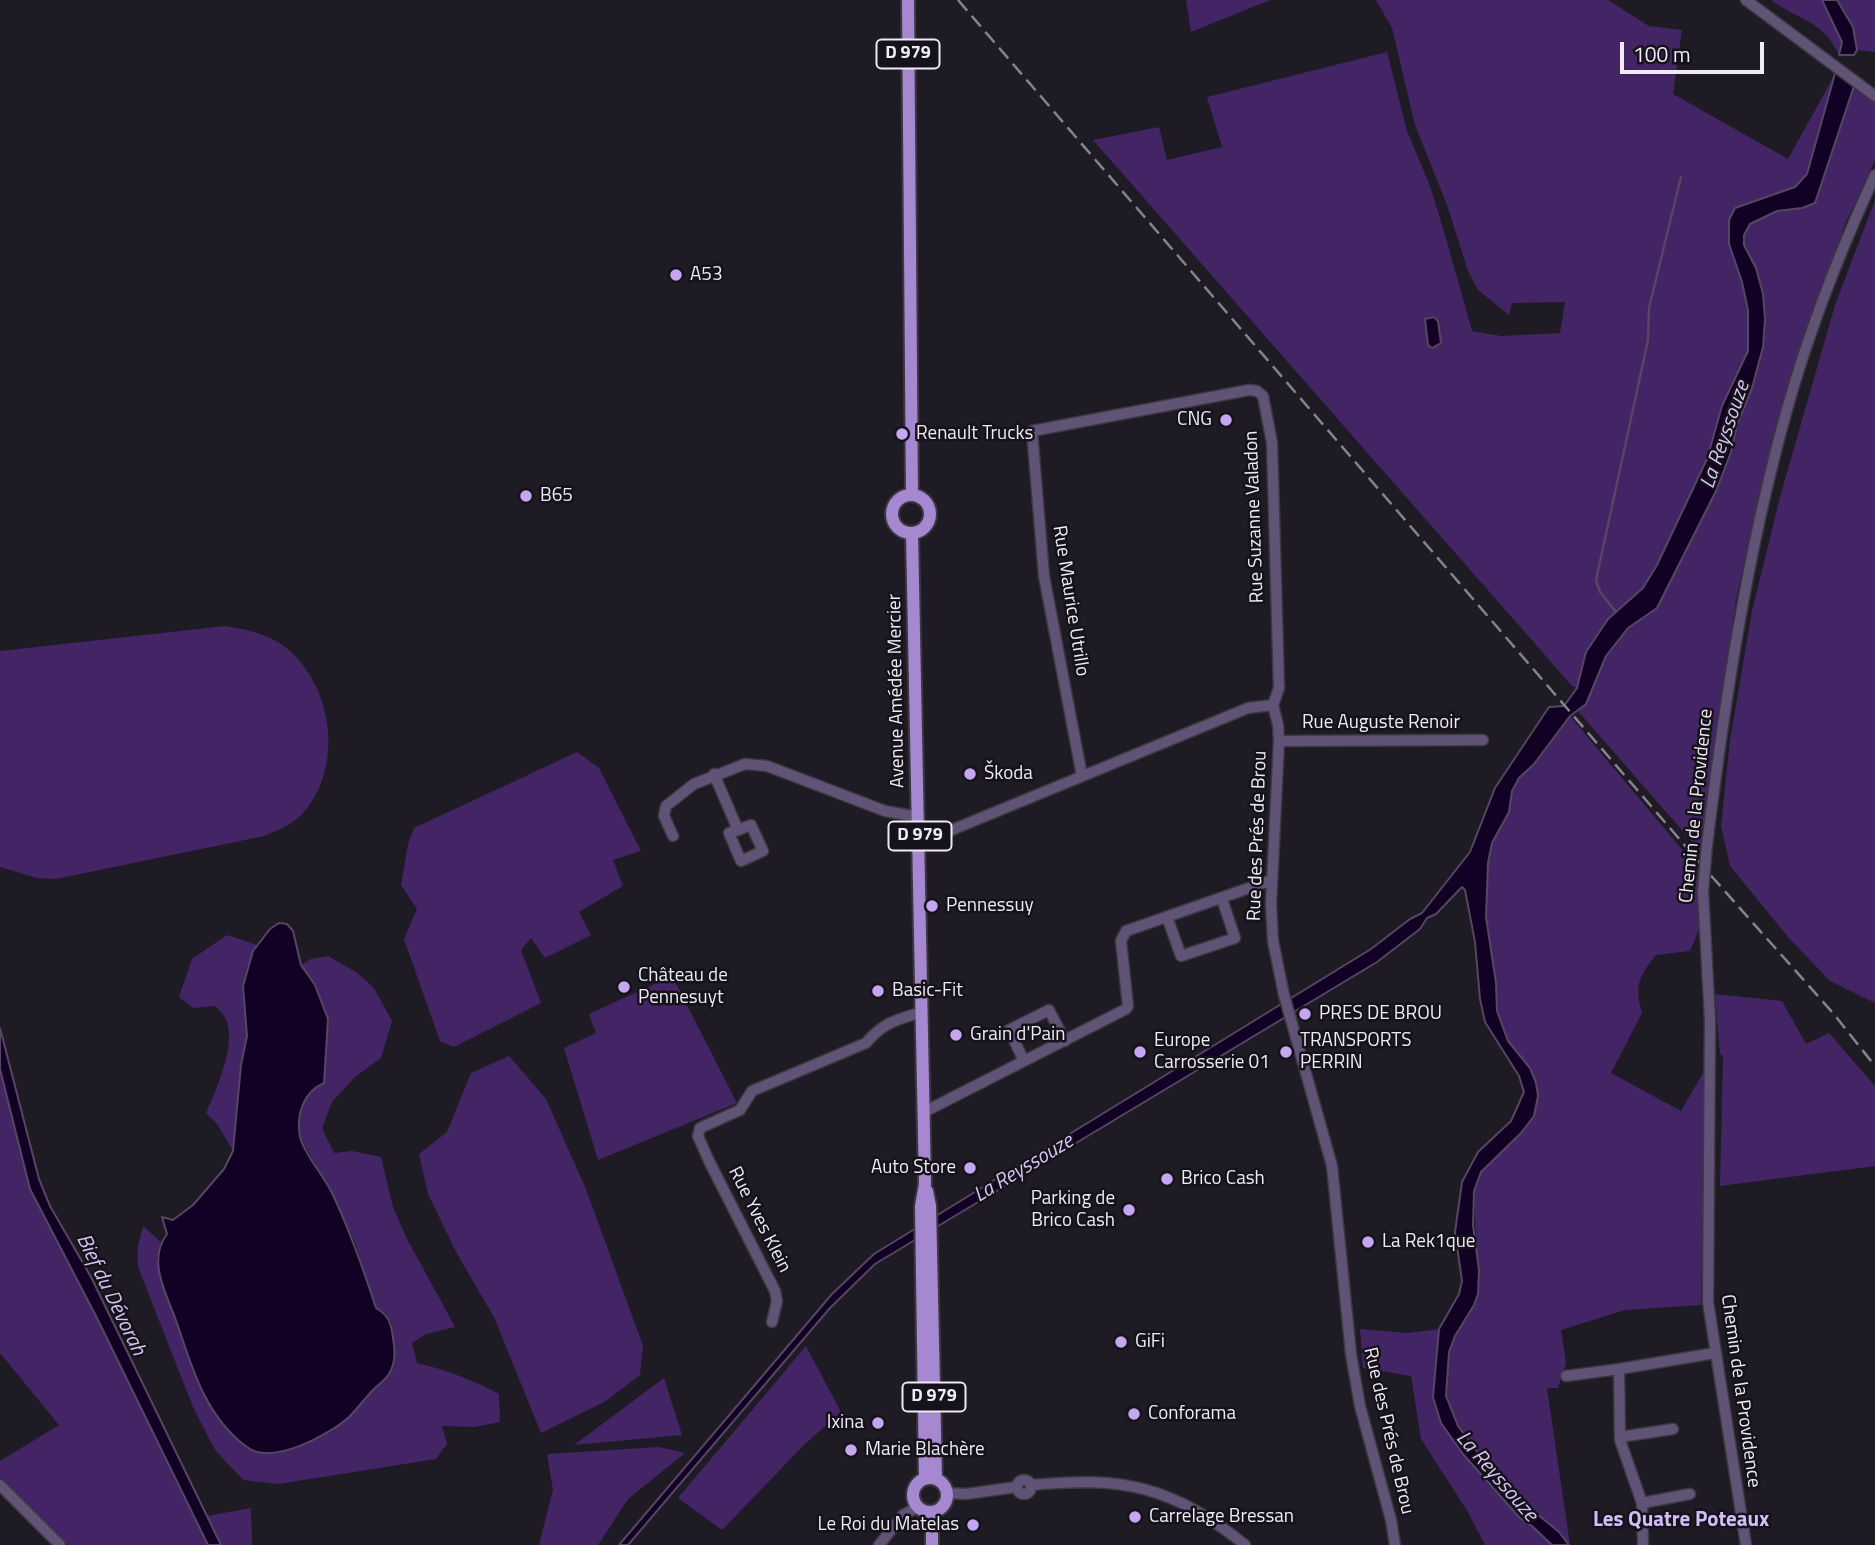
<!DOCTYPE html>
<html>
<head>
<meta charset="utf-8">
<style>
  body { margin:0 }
  #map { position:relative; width:1875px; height:1545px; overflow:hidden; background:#1e1b24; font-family:"Titillium Web",sans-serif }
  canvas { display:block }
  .scale { position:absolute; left:1620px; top:42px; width:144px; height:32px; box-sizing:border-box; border:4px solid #eeebf2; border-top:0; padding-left:9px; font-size:21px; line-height:24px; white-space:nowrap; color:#eeebf2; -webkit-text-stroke:5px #15121b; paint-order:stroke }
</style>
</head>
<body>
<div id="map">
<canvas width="1875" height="1545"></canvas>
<div class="scale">100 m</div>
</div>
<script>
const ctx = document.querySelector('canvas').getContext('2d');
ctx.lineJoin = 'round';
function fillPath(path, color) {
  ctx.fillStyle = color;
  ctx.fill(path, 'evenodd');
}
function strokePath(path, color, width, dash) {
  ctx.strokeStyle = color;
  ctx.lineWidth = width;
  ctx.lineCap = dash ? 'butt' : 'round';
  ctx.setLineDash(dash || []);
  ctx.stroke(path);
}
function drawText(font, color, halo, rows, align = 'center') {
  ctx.font = font + ' "Titillium Web",sans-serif';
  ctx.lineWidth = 5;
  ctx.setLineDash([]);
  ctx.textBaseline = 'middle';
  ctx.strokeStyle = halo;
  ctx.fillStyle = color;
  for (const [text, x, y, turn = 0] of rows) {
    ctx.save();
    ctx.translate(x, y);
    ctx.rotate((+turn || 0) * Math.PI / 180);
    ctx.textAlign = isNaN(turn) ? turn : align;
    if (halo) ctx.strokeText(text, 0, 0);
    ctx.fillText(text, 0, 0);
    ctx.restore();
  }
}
const green = new Path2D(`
  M1186,0h84l-79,32z
  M1376,0h232l41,26 33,4 -9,64 115,65 47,-85 -28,100 -12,13 -57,19 -6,6 -4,19 1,13 13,38 6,28v41l-32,76 -9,32 -50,106 -14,23 -35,31 -21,33 -10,36 -5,-2 -479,-546 66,-13 8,33 55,-13 -15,-50 180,-45 20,79 23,55 16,52 26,93 29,5 59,-3 5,-31 -53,1 -3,12 -31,-25 -10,-19 -21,-66 -32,-80 -23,-97z
  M1771,0h51l21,42 -4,13c-17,-36 -40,-34 -68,-55z
  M1837,0h38v52l-18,-2 -4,-23z
  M1855,83l20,18v60l-30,63 -77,234 -32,142 -35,252 -124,-142 9,-6 20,-48 22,-28 29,-20 59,-117 15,-39 6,-27 15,-37 11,-41 2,-28 -2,-25 -7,-26 -12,-23v-10l5,-11 28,-13 14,-1z
  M1875,200v803l-45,-22 -41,-43 -59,-72 -9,-40 9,-86 22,-129 28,-114 55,-192z
  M225,626c20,3 39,7 56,18 52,36 65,125 20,171 -10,10 -24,16 -37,21l-208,43 -19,-1 -37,-11v-216z
  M1570,716l130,155 -1,59 -9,21 -34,4c-17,21 -22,31 -14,58l-31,60 70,38 25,-43 -5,237 -76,5 -64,20 5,33 -8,25h-11l23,157c-40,-39 -94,-75 -116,-130 -3,-7 -7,-14 -8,-20 -1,-13 0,-31 3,-43 5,-21 21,-38 29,-58l-4,-103 7,-19 40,-39 9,-64 -22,-28 -11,-30 -1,-28 -10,-66 2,-54 4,-20 17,-31 3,-21 7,-13 15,-14z
  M577,752l22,16 42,83 -28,9 10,26 -44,26 12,23 -46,23 -14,-20 -10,12 20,53 -87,44 -14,-6 -36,-102 13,-30 -16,-24 7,-41 6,-16z
  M227,935l30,10 -7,15 -7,26 4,50 -6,29 -8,86 -15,-26 -12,-12c10,-23 31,-69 20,-94 -2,-4 -7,-9 -11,-13l-22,2 -14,-11 13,-38z
  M328,956l28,16 18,16 18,33 -11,37 -26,19 -23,25 -10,26 12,25 18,-2 29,6 12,50 13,30 49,90 -29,7 -14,9 5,20c30,7 56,17 82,31l1,28 -26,5 -32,-1 5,18 -11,15 -158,25 -35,-4 -28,-30 -22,-43 -55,-140v-21l5,-20 18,16 -4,17 3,15 31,85 2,13 45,66 10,10h45l20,-9 35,-22 40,-42 4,-52 -7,-10 -9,-5 -21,-66 -23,-49 -31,-54 -2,-19 7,-25 8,-8 12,-26 2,-42 -13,-34 -14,-20 10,-6z
  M672,976l65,127 -139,57 -34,-112 32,-15 -7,-19z
  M1715,994l67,7 24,43 23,-11 46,53v80l-155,20 3,-130 -3,-2z
  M509,1056l37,43 40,90 57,157 -3,29 -34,26 -65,32 -47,-116 -38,-65 -28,-58 -9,-40 28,-22 24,-59z
  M0,1069l30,121 67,128 111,227h-140l-68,-68v-16l59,-36 -59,-72z
  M1360,1329l48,4 31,-4 -6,68 8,26 48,62 31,33 12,8 20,19h-67l-17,-33 -47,-73 -10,-63 -48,-8z
  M806,1346l35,66 -36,32 -83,86 -44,-32z
  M664,1378l18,57 -108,10z
  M659,1447l26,6 -57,46 -30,46h-59l14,-55 -6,-36z
  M251,1508l1,37h-31l-14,-29z`);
const water = new Path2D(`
  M1822,0h15l16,27 4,23 -3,5h-15l3,-13z
  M1836,70l19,13 -40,120 -13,5 -25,3 -27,13 -6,11v10l12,23 7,26 2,25 -2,28 -11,41 -15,37 -6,27 -15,39 -59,117 -29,20 -22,28 -20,48 -16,12 -36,48 -15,14 -7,13 -3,21 -17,31 -4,20 -2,54 10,66 1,28 11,30 22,27 6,15 2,13 -4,20 -13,17 -40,39 -7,19 -1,34 6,45 -1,24 -4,11 -19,31 -6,16 -3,44 12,30 33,45 35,34 33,27 10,13h-17l-20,-19 -12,-8 -57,-64 -22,-31 -8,-26 6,-68 20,-35 3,-13 -7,-49 7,-50 16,-30 33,-31 13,-29 -5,-16 -34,-54 -5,-23 -5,-57 -10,-52 -3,-3 -26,27 -9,4 -7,11 -43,33 -502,302 -45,44 -202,237h-9l213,-251 42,-40 497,-305 39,-30 12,-6 48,-61 25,-64 54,-81 15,-1 13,-18 9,-36 22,-33 35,-31 14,-23 50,-106 15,-53 26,-55v-41l-6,-28 -13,-38v-24l6,-12 60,-21 12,-13z
  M1434,317l4,4 3,22 -9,5 -4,-3 -3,-26z
  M279,923l8,1 6,7 8,34 14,20 13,34 -4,64c-21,9 -28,32 -24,54 4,17 24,39 32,56 18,37 31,75 44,115 13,8 15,14 17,30 2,12 3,24 -4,36 -4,6 -10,10 -15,15 -9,9 -16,19 -25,28 -20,18 -77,49 -102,30 -39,-28 -54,-75 -68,-118 -9,-30 -34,-66 -12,-95l-5,-17 11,3 20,-15 31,-36 9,-18 8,-86 6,-29 -4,-50 10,-35 17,-22z
  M0,1028l39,151 11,27 41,71 130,268h-13l-111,-227 -67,-129 -30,-120z`);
const stream = new Path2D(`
  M1616,612l-16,-20 -4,-12 52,-240 1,-32 32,-131`);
const minor = new Path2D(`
  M1746,0l129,96
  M1279,741l204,-1
  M714,774l24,56 -9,3 12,28 22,-10 -12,-26 -13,5
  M1082,776l-38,-200 -12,-145 217,-41 8,1 6,5 9,47 7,245 -6,17
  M673,836l-9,-20 2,-10 28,-22 51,-20 22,2 118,45 34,6
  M920,843l328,-135 25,-3 5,20 1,16 -8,163 2,37 11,54 48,171 19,188 9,52 31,114 4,25
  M1707,845c18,-146 40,-291 79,-432 22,-80 55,-164 89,-238
  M1703,891l7,129 -2,282 38,243
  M1167,917l14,39 54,-18 -13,-39
  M1024,1061l-15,-31 40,-20 16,31
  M924,1112l202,-103 2,-3 -7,-65 5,-10 146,-51
  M772,1322l5,-21 -2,-10 -66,-130 -11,-25 2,-8 40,-18 12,-19 114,-48c18,-21 30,-23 56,-31
  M1566,1376l53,-7
  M1620,1437l53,-8
  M1017 1487a7 7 0 1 1 14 0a7 7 0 1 1-14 0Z
  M0,1485l60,60
  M1031,1485c92,-9 141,1 214,60
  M947,1493l19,1 50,-7
  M1642,1503l48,-9
  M879,1545l24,-30 15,-8
  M1643,1545l-1,-42 -22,-63 -1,-71 96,-16`);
const major = new Path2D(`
  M908,0l4,495
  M892 514a19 19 0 1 1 38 0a19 19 0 1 1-38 0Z
  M912,533l13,651 -4,22 4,273
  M927,1191l3,15 6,273
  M913 1495a17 17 0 1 1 34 0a17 17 0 1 1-34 0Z
  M932,1512v33`);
const rail = new Path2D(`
  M958,0l748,870 127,143 42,53`);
const minorBridge = new Path2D(`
  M1703,891l4,-46`);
const markers = [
  [676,275,7,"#c5a7f1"],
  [1226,420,7,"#c5a7f1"],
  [902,434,7,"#c5a7f1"],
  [526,496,7,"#c5a7f1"],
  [970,774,7,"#c5a7f1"],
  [932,906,7,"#c5a7f1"],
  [624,987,7,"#c5a7f1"],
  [878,991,7,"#c5a7f1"],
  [1305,1014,7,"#c5a7f1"],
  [956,1035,7,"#c5a7f1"],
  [1140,1052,7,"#c5a7f1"],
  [1286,1052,7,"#c5a7f1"],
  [970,1168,7,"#c5a7f1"],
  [1167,1179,7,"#c5a7f1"],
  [1129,1210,7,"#c5a7f1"],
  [1368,1242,7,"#c5a7f1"],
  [1121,1342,7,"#c5a7f1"],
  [1134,1414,7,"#c5a7f1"],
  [878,1423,7,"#c5a7f1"],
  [851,1450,7,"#c5a7f1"],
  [1135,1517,7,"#c5a7f1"],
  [973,1525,7,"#c5a7f1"]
];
const shields = [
  [908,54,63],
  [920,836,63],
  [934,1397,63]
];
const shieldNames = [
  ["D 979",908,54],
  ["D 979",920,836],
  ["D 979",934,1397]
];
const poiNames = [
  ["A53",690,275],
  ["CNG",1212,420,"right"],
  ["Renault Trucks",916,434],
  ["B65",540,496],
  ["Škoda",984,774],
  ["Pennessuy",946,906],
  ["Château de",638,976],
  ["Pennesuyt",638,998],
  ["Basic-Fit",892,991],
  ["PRES DE BROU",1319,1014],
  ["Grain d'Pain",970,1035],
  ["Europe",1154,1041],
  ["Carrosserie 01",1154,1063],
  ["TRANSPORTS",1300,1041],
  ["PERRIN",1300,1063],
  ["Auto Store",956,1168,"right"],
  ["Brico Cash",1181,1179],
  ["Parking de",1115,1199,"right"],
  ["Brico Cash",1115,1221,"right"],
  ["La Rek1que",1382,1242],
  ["GiFi",1135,1342],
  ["Conforama",1148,1414],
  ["Ixina",864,1423,"right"],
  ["Marie Blachère",865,1450],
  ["Carrelage Bressan",1149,1517],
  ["Le Roi du Matelas",959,1525,"right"]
];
const streetNames = [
  ["Rue Suzanne Valadon",1255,517,-92],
  ["Rue Maurice Utrillo",1070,601,81],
  ["Avenue Amédée Mercier",897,691,-91],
  ["Rue Auguste Renoir",1381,723],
  ["Chemin de la Providence",1697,806,-84],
  ["Rue des Prés de Brou",1258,836,-88],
  ["Rue Yves Klein",759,1220,63],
  ["Chemin de la Providence",1740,1391,82],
  ["Rue des Prés de Brou",1388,1431,77]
];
const waterNames = [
  ["La Reyssouze",1726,435,-71],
  ["La Reyssouze",1024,1169,-31],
  ["Bief du Dévorah",110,1295,64],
  ["La Reyssouze",1496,1477,49]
];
const neighbourhoodNames = [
  ["Les Quatre Poteaux",1681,1521]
];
fillPath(green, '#432566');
fillPath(water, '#130125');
strokePath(water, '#554762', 2);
strokePath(stream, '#554762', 2.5);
strokePath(minor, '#3b3841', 13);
strokePath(major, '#3b3841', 16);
strokePath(minor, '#615375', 10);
strokePath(major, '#a688d0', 12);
strokePath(rail, '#86838b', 2.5, [14, 7]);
strokePath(minorBridge, '#3b3841', 13, []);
strokePath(minorBridge, '#615375', 10);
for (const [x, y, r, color] of markers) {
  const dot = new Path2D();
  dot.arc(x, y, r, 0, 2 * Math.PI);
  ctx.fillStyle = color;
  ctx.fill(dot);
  strokePath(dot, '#15121b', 2.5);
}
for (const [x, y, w] of shields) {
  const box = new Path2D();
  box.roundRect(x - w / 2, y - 14.5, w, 29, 5);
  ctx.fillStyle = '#15121b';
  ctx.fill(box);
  strokePath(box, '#eeebf2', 2);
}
drawText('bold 18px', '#eeebf2', null, shieldNames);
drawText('19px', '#eeebf2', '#15121b', poiNames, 'left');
drawText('19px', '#eeebf2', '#15121b', streetNames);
drawText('italic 21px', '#d5c5f1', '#15121b', waterNames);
drawText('bold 21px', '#d2bdf5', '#15121b', neighbourhoodNames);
</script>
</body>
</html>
